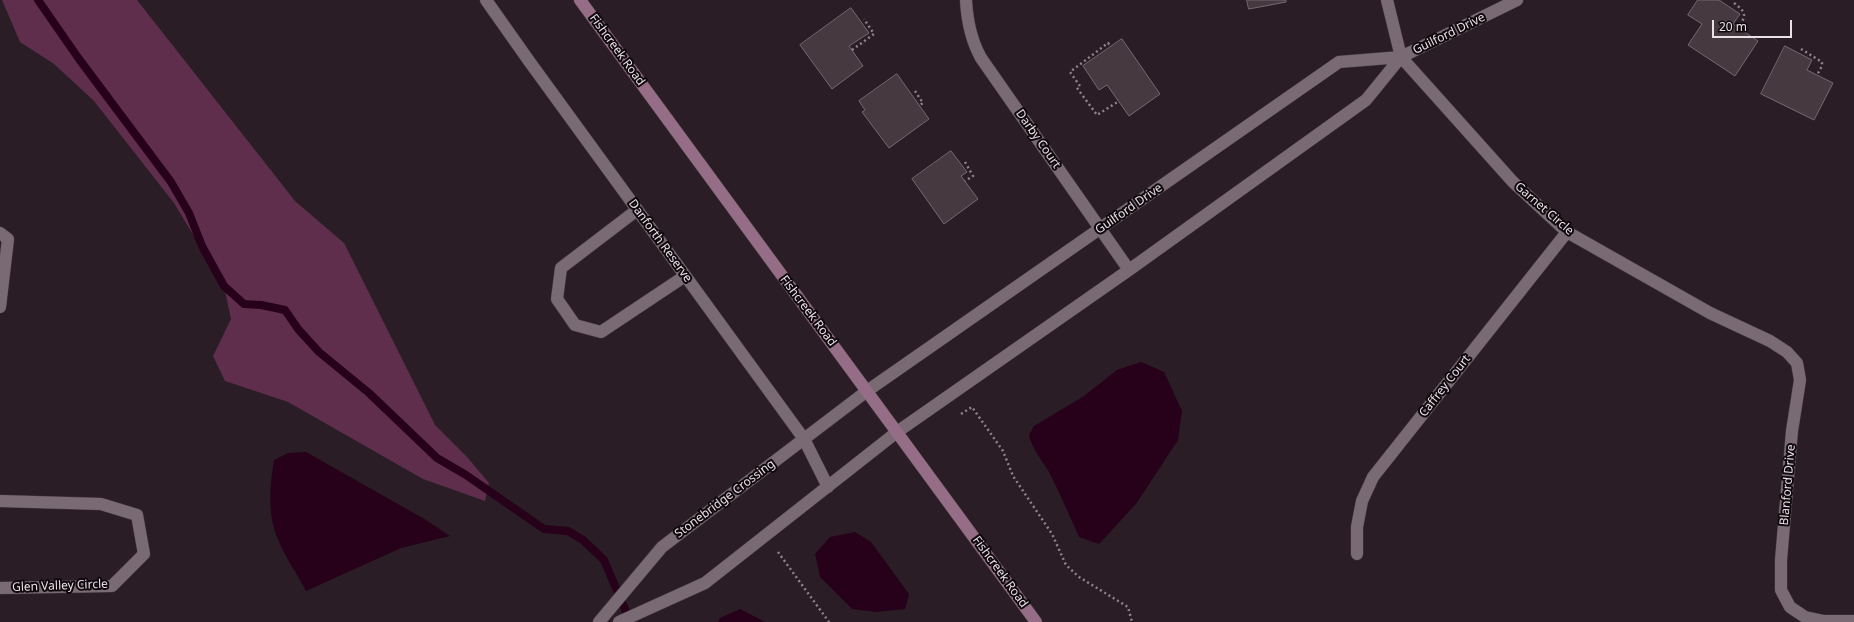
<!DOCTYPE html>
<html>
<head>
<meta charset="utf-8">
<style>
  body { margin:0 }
  #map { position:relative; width:1854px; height:622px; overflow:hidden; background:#2a1d25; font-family:"Noto Sans",sans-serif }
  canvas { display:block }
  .scale { position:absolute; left:1712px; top:20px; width:80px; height:18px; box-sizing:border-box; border:2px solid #eae1e6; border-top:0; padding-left:5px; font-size:12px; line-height:14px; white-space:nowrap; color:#eae1e6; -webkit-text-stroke:3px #0f090d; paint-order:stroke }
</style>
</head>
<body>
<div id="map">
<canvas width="1854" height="622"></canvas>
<div class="scale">20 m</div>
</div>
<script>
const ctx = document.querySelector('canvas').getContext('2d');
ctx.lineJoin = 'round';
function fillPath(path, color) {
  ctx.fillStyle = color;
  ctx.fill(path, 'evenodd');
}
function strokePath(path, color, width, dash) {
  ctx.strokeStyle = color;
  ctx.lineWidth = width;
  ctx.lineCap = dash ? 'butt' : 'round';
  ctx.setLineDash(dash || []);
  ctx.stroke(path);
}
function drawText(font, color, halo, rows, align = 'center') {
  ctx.font = font + ' "Noto Sans",sans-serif';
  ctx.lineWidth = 4;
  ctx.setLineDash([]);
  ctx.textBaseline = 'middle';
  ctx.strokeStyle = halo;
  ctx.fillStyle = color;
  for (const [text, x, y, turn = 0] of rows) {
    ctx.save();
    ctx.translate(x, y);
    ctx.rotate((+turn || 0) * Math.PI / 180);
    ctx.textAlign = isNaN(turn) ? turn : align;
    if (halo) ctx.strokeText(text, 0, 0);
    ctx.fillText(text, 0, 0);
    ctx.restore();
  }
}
const green = new Path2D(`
  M2,0h135l158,201 49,42 91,182 32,32 22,26 -4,18 -62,-22 -135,-77 -63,-21 -12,-25 18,-37 -7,-33 -50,-83 -80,-102 -40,-37 -34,-22z`);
const water = new Path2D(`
  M1141,362l23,10 18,39 -4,29 -42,64 -37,40 -20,-7c-10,-22 -19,-44 -30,-65 -7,-12 -17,-23 -20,-37l5,-9 50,-30 33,-26z
  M306,452l120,68 24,16 -49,12 -95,43c-9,-17 -21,-34 -28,-52 -11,-25 -8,-53 -4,-79l14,-7z
  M855,532l16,10 38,52 -4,15 -28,3 -25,-3 -32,-32 -5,-23 15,-17z
  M740,609l25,13h-47l2,-4z`);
const stream = new Path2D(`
  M38,0l41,59 92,123 18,31 13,33 22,40 20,18 17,1 24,5 13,19 21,23 50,41 68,65 29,17 78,54 24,2 15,9 21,20 26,61`);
const building = new Path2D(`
  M1247,0h39v2l-37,7z
  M1698,0h21l21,14 -7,10 25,17 -23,35 -47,-31 14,-21 -14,-9z
  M851,8l18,25 -20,13 14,20 -31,23 -32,-44z
  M1122,39l38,55 -31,22 -22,-31 -8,5 -16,-24z
  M1785,46l27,14 -5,10 26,13 -19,37 -53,-26z
  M897,74l32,45 -40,29 -27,-36 3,-2 -6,-9z
  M951,151l16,21 -6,4 17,23 -34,25 -32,-45z`);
const path = new Path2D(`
  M1734,3c12,9 13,12 4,25
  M1801,49l21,13v4l-5,9
  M852,50l22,-16 -10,-15
  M1080,86l-10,-14 38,-29 3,4
  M1077,88l20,27 22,-14
  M915,91l8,12 -3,2
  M965,162l8,14 -8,5
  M961,414l11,-7 31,44 10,25 39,58 14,31 13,12 49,30 4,15
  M778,552l51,70`);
const lane = new Path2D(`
  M637,210l-76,58 -4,31 18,26 26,7 84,-56`);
const street = new Path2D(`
  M486,0l43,61 275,378 24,48
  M966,0c1,20 5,40 15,58l148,212
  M1387,0l14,57 112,125 54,50 143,81 60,28 17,11 10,11 3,17 -8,51 -11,129v30l9,17 15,10 19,4h30
  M0,233l8,6 -8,68
  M0,501l101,3 36,11 7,39 -32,32 -112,2
  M1357,554v-27l5,-26 11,-24 194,-245
  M599,622l63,-75 205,-156 472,-329 62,-5 116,-57
  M619,622l86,-39 192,-151 232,-162 237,-170 35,-43`);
const secondary = new Path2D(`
  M580,0l456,622`);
const streetNames = [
  ["Guilford Drive",1449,34,-26],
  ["Fishcreek Road",617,50,54],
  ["Darby Court",1038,139,55],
  ["Guilford Drive",1129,209,-35],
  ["Garnet Circle",1544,209,41],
  ["Danforth Reserve",660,241,54],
  ["Fishcreek Road",808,311,53],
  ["Caffrey Court",1445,386,-52],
  ["Blanford Drive",1788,485,-85],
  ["Stonebridge Crossing",725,499,-37],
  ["Fishcreek Road",1000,572,54],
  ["Glen Valley Circle",60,586,-2]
];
fillPath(green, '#5f2e4c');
fillPath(water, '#270019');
strokePath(stream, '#270019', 8);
fillPath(building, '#473940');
strokePath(building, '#786871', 1);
strokePath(lane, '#463b42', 13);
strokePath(street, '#463b42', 13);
strokePath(secondary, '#463b42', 13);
strokePath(path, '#8f848b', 2.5, [2, 3]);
strokePath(lane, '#7a6a73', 12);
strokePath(street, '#7a6a73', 12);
strokePath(secondary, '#966d86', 12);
drawText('12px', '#eae1e6', '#0f090d', streetNames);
</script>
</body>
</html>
